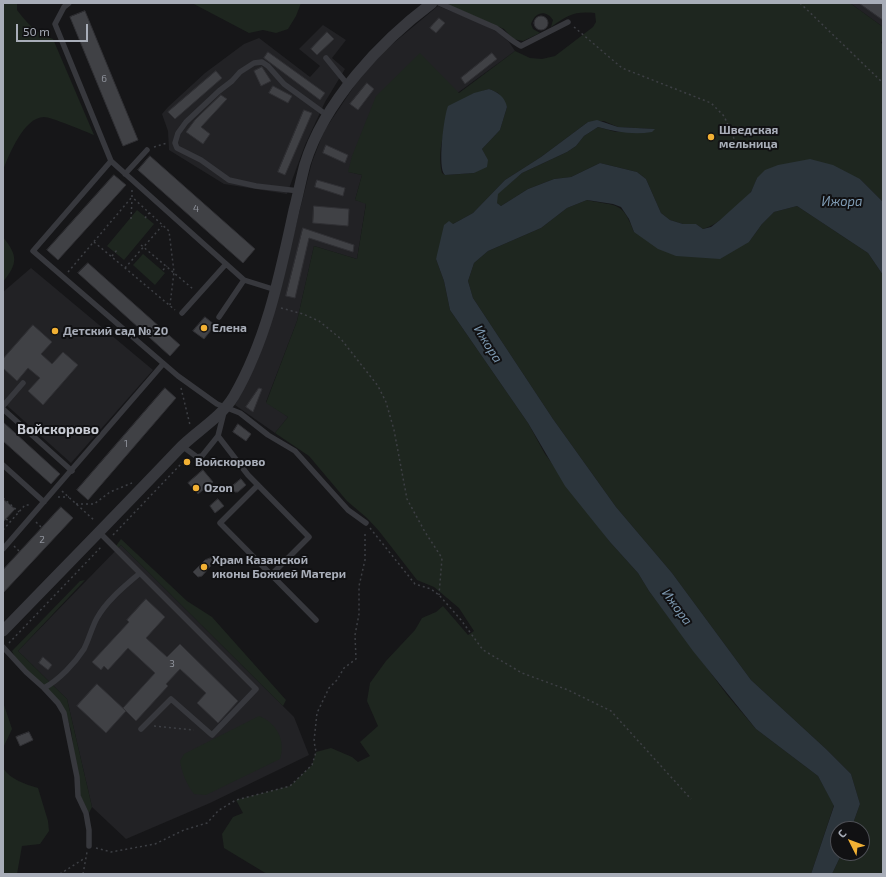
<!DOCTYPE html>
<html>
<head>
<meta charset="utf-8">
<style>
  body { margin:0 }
  #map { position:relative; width:886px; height:877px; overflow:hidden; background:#161618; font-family:"Exo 2",sans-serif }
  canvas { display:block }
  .frame { position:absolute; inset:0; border:4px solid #a8adb8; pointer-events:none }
  .north { position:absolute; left:830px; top:821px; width:40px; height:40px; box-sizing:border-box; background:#111113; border:1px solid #4d4f55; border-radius:50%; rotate:312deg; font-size:11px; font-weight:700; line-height:16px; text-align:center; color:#a8adb8 }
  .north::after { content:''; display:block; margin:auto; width:14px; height:18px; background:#f2b134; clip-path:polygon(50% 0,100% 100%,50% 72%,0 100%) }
  .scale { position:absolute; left:16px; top:24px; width:72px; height:18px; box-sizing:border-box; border:2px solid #a8adb8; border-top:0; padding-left:5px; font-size:12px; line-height:14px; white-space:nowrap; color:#a8adb8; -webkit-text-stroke:3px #111113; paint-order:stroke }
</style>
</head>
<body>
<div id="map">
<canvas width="886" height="877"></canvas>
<div class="frame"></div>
<div class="north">С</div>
<div class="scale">50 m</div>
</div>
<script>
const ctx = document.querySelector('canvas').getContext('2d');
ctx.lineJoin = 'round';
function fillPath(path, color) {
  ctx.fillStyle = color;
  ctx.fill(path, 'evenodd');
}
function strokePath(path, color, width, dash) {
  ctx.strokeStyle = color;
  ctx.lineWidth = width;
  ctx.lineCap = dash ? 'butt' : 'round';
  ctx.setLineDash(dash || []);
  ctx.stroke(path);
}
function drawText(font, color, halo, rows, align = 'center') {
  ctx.font = font + ' "Exo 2",sans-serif';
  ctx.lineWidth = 4;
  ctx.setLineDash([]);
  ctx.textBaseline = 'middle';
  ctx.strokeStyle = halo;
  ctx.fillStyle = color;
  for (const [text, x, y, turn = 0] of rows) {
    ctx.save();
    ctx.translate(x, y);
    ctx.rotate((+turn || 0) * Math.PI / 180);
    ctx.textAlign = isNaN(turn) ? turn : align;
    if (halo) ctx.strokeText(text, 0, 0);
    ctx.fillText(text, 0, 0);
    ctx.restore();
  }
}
const built = new Path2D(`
  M850,3h33v24z
  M438,6l43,17 18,10 10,9 6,9 -166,121 13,3 -7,25 11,3 -9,56 -43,-13 -17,75 -31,81 22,15 -13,16 -40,-28 22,-43 15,-43 40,-157 12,-31 35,-52 25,-28z
  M323,25l23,15 -14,18 13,11 -20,33 -20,43 -18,49 -63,-10 -55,-34 -1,-19 -6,-17 6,-7 37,-34 39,-29 15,-6 51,39 10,-11 -21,-17z
  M31,268l122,102 -82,93 -68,-61v-110z
  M121,545l173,172 15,38 -99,48 -84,36 -34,-32 -25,-108 -49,-48z`);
const green = new Path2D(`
  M3,3h14v7c10,13 19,24 36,29l41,96c-10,-4 -43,-18 -50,-18 -20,0 -35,38 -41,53z
  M192,3h109l-5,13 -8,13 -12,4 -13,-3 -14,3z
  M444,3h406l33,24v12l-2,4 2,1v158l-23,-23 -103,-1c-2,5 -4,11 -7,15 -10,12 -32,32 -47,36l-7,-5h-13l-13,-4 -9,-7 -15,-34 -9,-7 -37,-9 -29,14 -17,2 -26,10 -27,17 -4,-3v-9l25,-21 45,-21 9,-6 8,-10 14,-9 18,5 38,-3 -36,-2 -14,-6 -16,1 -47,35 -36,23 -32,33 -20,11 -17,35 8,22 6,29 78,113 17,31 65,88 28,31 11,18 79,105 28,33 62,47 16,29 -23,69h-544l-43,-26 -2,-14 11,-17 10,-4 -7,-13 54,-14 22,-21 4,-13 15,-4 21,9 6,5 12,-6 -10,-14 18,-16 -11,-25 3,-18 16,-22 29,-31 7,-12 14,-6 7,-6 25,29 6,-4 -15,-23 -25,-21 -17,-7 -38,-49 -12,-13 -20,-17 -38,-45 -34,-23 13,-16 -22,-14 31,-82 17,-75 43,13 9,-55 -11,-4 7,-25 -14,-3 4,-16 24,-60 44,-43 39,40 56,-42 15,7 12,1 13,-3 38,-29 3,-5 -1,-9c-21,-2 -27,2 -44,14l2,-7c-7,-11 -18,-8 -22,4l2,5 7,4 -17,8 -10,-2 -9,-10zM489,89l9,4 9,14 -7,23 -18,19 4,8 -12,16 -29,2 -3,-2c-3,-10 -2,-29 2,-39l27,-39z
  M587,200c30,7 35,0 47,32l115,10 13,-18 12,-12 23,-6 71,47 15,22v599h-51l10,-21h20v-24h-11l9,-25 -9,-30 -25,-25 -75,-69 -79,-107 -56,-66 -63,-88 -80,-121 -5,-17 6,-18 14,-12 53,-23 26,-20z
  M137,210l17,14 -30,36 -17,-14z
  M3,237c15,19 15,26 0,45z
  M143,254l22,19 -10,12 -22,-20z
  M121,539l66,62 25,16 74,83 -3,6 -162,-161 -3,3 -2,-2z
  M85,580l-67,71 49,48 25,108 -3,6 -9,-18 -9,-65 -6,-19 -50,-54 -3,-6 68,-70z
  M3,702l9,27 -9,19z
  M259,716c18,7 27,25 21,43l-74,36 -12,-1c-8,-11 -12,-21 -14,-33l4,-7z
  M3,768c8,12 22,16 35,20l10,33 1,10 -9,13 -18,2 -5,28h-14z`);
const water = new Path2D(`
  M489,89c9,3 16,8 18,18l-7,23 -18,19 6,11 -1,7 -13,6 -29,2c-8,-6 -1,-60 3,-69l26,-13z
  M597,120l21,7 37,2 -3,3c-19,3 -36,0 -54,-5l-14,9 -8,10 -9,6 -45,21 -24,21 -1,9 4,3 27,-17 26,-10 17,-2 29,-14 37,9 9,7 15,34 9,7 13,4h13l7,5 8,-2 9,-7 31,-28 6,-14 8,-8 13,-5 32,-6 23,6 27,14 23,23v73l-15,-22 -71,-47 -23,6 -12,12 -13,18 -29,17 -44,-3 -18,-7 -24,-17 -5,-13 -8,-12 -8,-3 -26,-4 -20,8 -26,20 -53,23 -14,12 -6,18 5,17 80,121 63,88 56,66 79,107 75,69 25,25 9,30 -9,25h-13v24h4l-10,21h-21l23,-68 -16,-30 -62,-47 -63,-78 -44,-60 -11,-18 -28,-31 -45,-56 -37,-63 -78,-113 -6,-29 -8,-22 8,-34 5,-4 4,3 20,-11 32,-33 36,-23 47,-35z`);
const building = new Path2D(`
  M859,3h24v17z
  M85,11l53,129 -15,6 -53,-129z
  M534 23a7 7 0 1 1 14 0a7 7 0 1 1-14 0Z
  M439,18l6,5 -9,10 -6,-5z
  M327,32l7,7 -17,16 -6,-6z
  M268,52l57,41 -5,7 -56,-42z
  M492,53l5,6 -32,25 -4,-6z
  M262,67l9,14 -10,5 -7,-15z
  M216,71l6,7 -47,41 -7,-7z
  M367,83l7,6 -16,21 -8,-6z
  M273,86l19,10 -4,7 -19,-10z
  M221,95l6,4 -26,28 9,7 -7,10 -17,-12 9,-12z
  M304,110l8,3 -27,62 -7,-3z
  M326,145l22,10 -3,8 -22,-10z
  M150,156l105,93 -12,14 -105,-93z
  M114,175l12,10 -68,75 -11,-10z
  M317,180l28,8 -2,8 -28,-9z
  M314,206l35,3 -1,17 -35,-3z
  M303,228l51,17 -1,7 -44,-14 -14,60 -9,-2z
  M88,263l92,82 -10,11 -92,-83z
  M205,317l10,8 -11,14 -11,-8z
  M33,325l19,17 -11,12 11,10 11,-12 15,13 -35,40 -15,-14 12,-13 -12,-10 -11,13 -14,-13v-9z
  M165,388l11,10 -88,102 -11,-10z
  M259,388l3,1 -9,23 -7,-5z
  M3,422l57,52 -9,10 -48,-43z
  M238,424l13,10 -5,7 -13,-9z
  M203,470l10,12 -15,12 -10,-11z
  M241,479l5,6 -8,7h-3l-4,-5z
  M3,499l12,10 -12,13z
  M218,499l6,7 -9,7 -5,-7z
  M61,507l12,11 -70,75v-23z
  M211,558l3,4 -12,14 -4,1 -5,-5 12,-12z
  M146,599l19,18 -19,21 21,19 13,-13 58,57 -20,22 -21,-20 9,-10 -26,-24 -14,15 2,2 -32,35 -13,-13 32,-35 -27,-25 -20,22 -4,-4 -3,4 -9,-8 37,-40 -2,-2z
  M43,657l9,8 -4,5 -9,-7z
  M97,684l29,27 -20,22 -29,-27z
  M29,732l4,8 -13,6 -4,-9z`);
const path = new Path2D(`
  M800,3l83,80
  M574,27l48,41 89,35 13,13 12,27
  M154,147l13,-4
  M132,190v7l37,34 5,41 -4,33
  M145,218l4,-5
  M131,219l1,-20
  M94,242l81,68
  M141,245l52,44
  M112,256l5,-6
  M125,268l37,-42
  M163,270l4,-4
  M68,272l64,-75
  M281,308l22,6 16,7 22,18 37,47 8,16 8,28 13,69 18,33 17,26 -3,37
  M181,388l9,37
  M62,491l33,30
  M58,497h11
  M3,498l16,14
  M76,504h18l16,-12 22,-9
  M6,519l4,3
  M36,522l6,6
  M370,528l45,56 16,5 8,6 22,25 22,30 39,23 46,17 43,21 80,88
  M3,530l22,-25h5
  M113,535l68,-71v-2
  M14,546l6,6
  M9,643l93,-97
  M154,726l40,4
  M96,848l15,4 44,-8 29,-14 23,-7 12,-13 17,-10 54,-14 22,-21 4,-13 -2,-11 3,-28 12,-25 8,-8 7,-12 12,-9 -1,-24 4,-21v-28l6,-26v-29
  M60,874l25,-16
  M83,874l4,-22`);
const service = new Path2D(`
  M69,3l-5,4 -9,17 56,137
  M439,3l57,25c9,6 15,13 25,18l47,-24
  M326,58l22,27
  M125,174l22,-24
  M299,191l-43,-5 -27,-6 -28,-20 -24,-12 -2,-5 3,-10 8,-11 33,-31 13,-10 8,-9 14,-9 8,-1 6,4 16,18 44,32
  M276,290l-32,-10 -133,-119 -78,90 145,125 39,28 23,9 28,22 27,16 53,59 18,13
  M182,313l44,-49
  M219,317l25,-37
  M3,406l20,-23
  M3,409l69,62
  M218,436l30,39 61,62 -38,38
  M182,446l15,11 5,-1 16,-20 6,-24
  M3,465l41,37
  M258,485l-38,38 96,97
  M3,549l160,-185
  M140,573l116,116 -44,46 -41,-36 -30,30
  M3,647l23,25 18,16 14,15 6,10 13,64 1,19 8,17 3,17v16
  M44,688c15,-8 31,-25 40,-39 5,-10 8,-22 13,-31 10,-18 28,-32 43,-45l-41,-41`);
const minor = new Path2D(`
  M3,631c58,-60 117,-120 175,-181 17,-18 43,-32 56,-54 33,-57 46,-122 60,-186 4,-15 7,-31 11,-46 19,-62 76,-123 127,-161`);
const markers = [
  [711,137,4,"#f2b134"],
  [204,328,4,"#f2b134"],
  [55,331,4,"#f2b134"],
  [187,462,4,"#f2b134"],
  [196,488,4,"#f2b134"],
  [204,567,4,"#f2b134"]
];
const numberNames = [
  ["6",104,79],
  ["4",196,209],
  ["1",126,444],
  ["2",42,540],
  ["3",172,664]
];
const poiNames = [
  ["Шведская",719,130],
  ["мельница",719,144],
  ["Елена",212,328],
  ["Детский сад № 20",63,331],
  ["Войскорово",195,462],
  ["Ozon",204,488],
  ["Храм Казанской",212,560],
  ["иконы Божией Матери",212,574]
];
const waterNames = [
  ["Ижора",842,202],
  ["Ижора",488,344,58],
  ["Ижора",677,607,54]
];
const quarterNames = [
  ["Войскорово",58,429]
];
fillPath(built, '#222225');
fillPath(green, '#1e261f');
fillPath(water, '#2c353c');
fillPath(building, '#404145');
strokePath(building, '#303034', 1);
strokePath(path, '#3d3f44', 1.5, [2, 3]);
strokePath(service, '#37383d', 5.5);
strokePath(minor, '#37383d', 11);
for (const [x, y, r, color] of markers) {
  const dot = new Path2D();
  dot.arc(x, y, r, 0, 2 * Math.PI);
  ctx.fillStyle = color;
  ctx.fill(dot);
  strokePath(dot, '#111113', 1.5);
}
drawText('10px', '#8e929b', null, numberNames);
drawText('bold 12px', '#a8adb8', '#111113', poiNames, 'left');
drawText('italic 13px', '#7f9bb3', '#111113', waterNames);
drawText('bold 14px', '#c9ccd4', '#111113', quarterNames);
</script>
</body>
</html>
